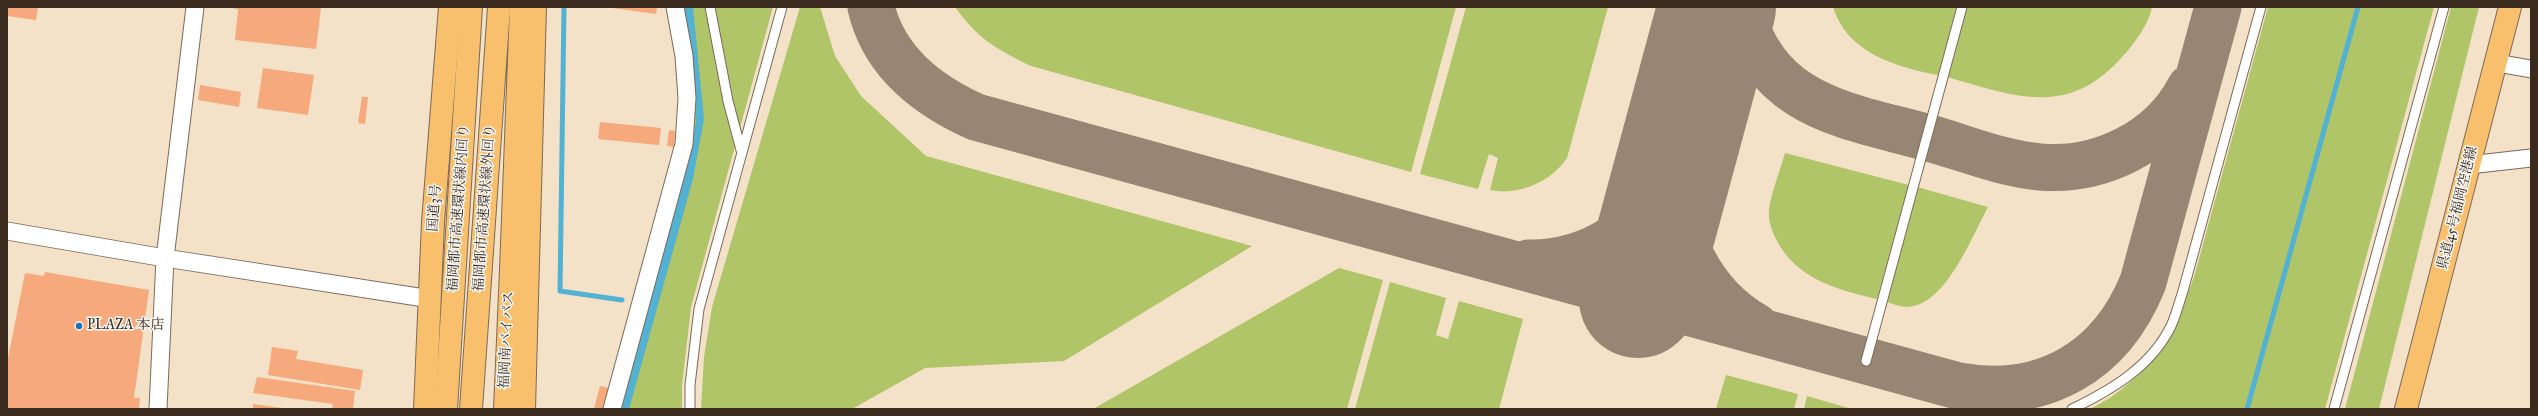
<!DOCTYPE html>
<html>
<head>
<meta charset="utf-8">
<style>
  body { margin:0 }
  #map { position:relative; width:2538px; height:416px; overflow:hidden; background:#f3e1c8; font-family:"IM FELL Great Primer",serif }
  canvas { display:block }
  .frame { position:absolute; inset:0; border:8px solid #3b2a1e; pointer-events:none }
</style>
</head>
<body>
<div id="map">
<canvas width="2538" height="416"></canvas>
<div class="frame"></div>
</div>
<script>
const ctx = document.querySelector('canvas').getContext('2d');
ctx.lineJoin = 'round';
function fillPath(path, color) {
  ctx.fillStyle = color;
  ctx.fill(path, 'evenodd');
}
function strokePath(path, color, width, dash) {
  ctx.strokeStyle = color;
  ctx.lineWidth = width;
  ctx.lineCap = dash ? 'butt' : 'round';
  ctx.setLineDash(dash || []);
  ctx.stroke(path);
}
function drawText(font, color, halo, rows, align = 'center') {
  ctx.font = font + ' "IM FELL Great Primer","Noto Serif JP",serif';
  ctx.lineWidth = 3;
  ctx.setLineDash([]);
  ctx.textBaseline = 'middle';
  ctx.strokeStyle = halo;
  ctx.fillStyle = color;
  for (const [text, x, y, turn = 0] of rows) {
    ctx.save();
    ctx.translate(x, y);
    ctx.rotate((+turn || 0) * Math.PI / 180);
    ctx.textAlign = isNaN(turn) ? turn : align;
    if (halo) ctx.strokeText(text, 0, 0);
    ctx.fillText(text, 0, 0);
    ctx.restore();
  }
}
const green = new Path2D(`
  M684,7h89l-82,300 -9,79v23h-61l63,-232 9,-55z
  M800,7h20l15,49 26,40 65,60 326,90 -188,115 -139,7 -73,41h-151l3,-52 8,-50z
  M955,7h501l-45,165 -380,-106c-35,-17 -53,-27 -76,-59z
  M1466,7h142l-41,151c-16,24 -49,38 -77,32l8,-32 -9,-4 -11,35 -58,-15z
  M1833,7h124l-19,68c-42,-8 -91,-22 -105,-68z
  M1966,7h186c-3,17 -18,37 -29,49 -55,63 -108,40 -176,21z
  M2268,7h166l-109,402h-235c57,-28 83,-75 104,-132z
  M2451,7h28l-100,402h-34z
  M1785,153l124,32 -32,114c-39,-9 -80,-20 -100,-58 -4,-8 -8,-17 -8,-26 -1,-14 12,-47 16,-62z
  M1917,187l71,20c-16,29 -42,98 -80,100 -7,0 -15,-3 -21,-5z
  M1339,268l44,12 -36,129h-254z
  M1390,282l56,16 -10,37 12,4 11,-38 64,18 -24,90h-144z
  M1726,375l72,19 -4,15h-78z
  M1807,396l45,13h-48z`);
const water = new Path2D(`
  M684,7h9l11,112 -11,60 -64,230h-8l63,-232 12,-55z`);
const stream = new Path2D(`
  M564,7l-4,284 62,9
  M2247,409l111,-402`);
const taxiway = new Path2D(`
  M871,7c13,55 56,88 105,110l982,269c85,15 153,-24 185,-104l75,-275
  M1739,7c29,101 103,107 190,131 36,10 74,26 111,29 60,5 122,-25 150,-79
  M1672,171c0,63 28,124 84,156
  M1528,263c64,1 116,-35 144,-92`);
const runway = new Path2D(`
  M1638,299l79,-292`);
const building = new Path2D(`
  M7,7h31l-2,13 -29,-4z
  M226,7h95l-5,42 -81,-9 3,-31z
  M605,7h52l-1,7z
  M263,68l51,7 -6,40 -51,-7z
  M200,85l41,7 -2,15 -41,-7z
  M362,97h6l-3,27 -7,-1z
  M600,122l61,6 -2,17 -61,-6z
  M669,130l6,1 -1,16 -7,-1z
  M45,272l104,18 -15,108h6l-1,11h-132v-46l18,-90 19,3z
  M272,347l26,4 -2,8 67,11 -3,20 -92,-15z
  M257,377l98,14 -2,18h-21l1,-5 -80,-11z
  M600,386l10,2 -6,21h-10z
  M253,404l29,4v1h-29z`);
const service = new Path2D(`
  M710,7l18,94 13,49
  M1866,361l96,-354
  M690,409v-24l9,-76 83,-302
  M2072,409c39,-19 79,-42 99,-83 5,-11 8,-23 12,-35l78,-284
  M2334,409l110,-402`);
const minor = new Path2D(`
  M2497,63l34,6
  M2469,165l62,-7
  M7,231l158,27 266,41
  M158,409l7,-151 30,-251
  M612,409l72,-265 3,-46 -3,-42 -9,-49`);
const primary = new Path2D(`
  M2406,409l104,-402`);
const trunk = new Path2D(`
  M425,409l8,-187 17,-215
  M505,409l6,-139
  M524,409l11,-402`);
const motorway = new Path2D(`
  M511,270l10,-263
  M446,409l25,-402
  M471,409l28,-402`);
const markers = [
  [79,326,4,"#1f6fb2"]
];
const streetNames = [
  ["国道3号",435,208,-86],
  ["福岡都市高速環状線内回り",459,208,-86],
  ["福岡都市高速環状線外回り",485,208,-86],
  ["県道45号福岡空港線",2458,208,-76],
  ["福岡南バイパス",507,340,-87]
];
const poiNames = [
  ["PLAZA 本店",87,326]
];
fillPath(green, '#b0c468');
fillPath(water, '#53b1d1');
strokePath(stream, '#53b1d1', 5);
strokePath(taxiway, '#978673', 47);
strokePath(runway, '#978673', 118);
fillPath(building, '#f6a97c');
strokePath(service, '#7b6a5a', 11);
strokePath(minor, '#7b6a5a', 19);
strokePath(primary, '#7b6a5a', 24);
strokePath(trunk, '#7b6a5a', 24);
strokePath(motorway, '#7b6a5a', 24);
strokePath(service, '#fff', 9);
strokePath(minor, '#fff', 17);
strokePath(primary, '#f8bf6c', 22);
strokePath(trunk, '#f8bf6c', 22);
strokePath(motorway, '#f8bf6c', 22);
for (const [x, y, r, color] of markers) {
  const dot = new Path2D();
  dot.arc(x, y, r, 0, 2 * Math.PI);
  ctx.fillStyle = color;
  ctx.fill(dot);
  strokePath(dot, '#f6f6f2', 1.5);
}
drawText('14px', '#3b2a1e', '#f6f6f2', streetNames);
drawText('14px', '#3b2a1e', '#f6f6f2', poiNames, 'left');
</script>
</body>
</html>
